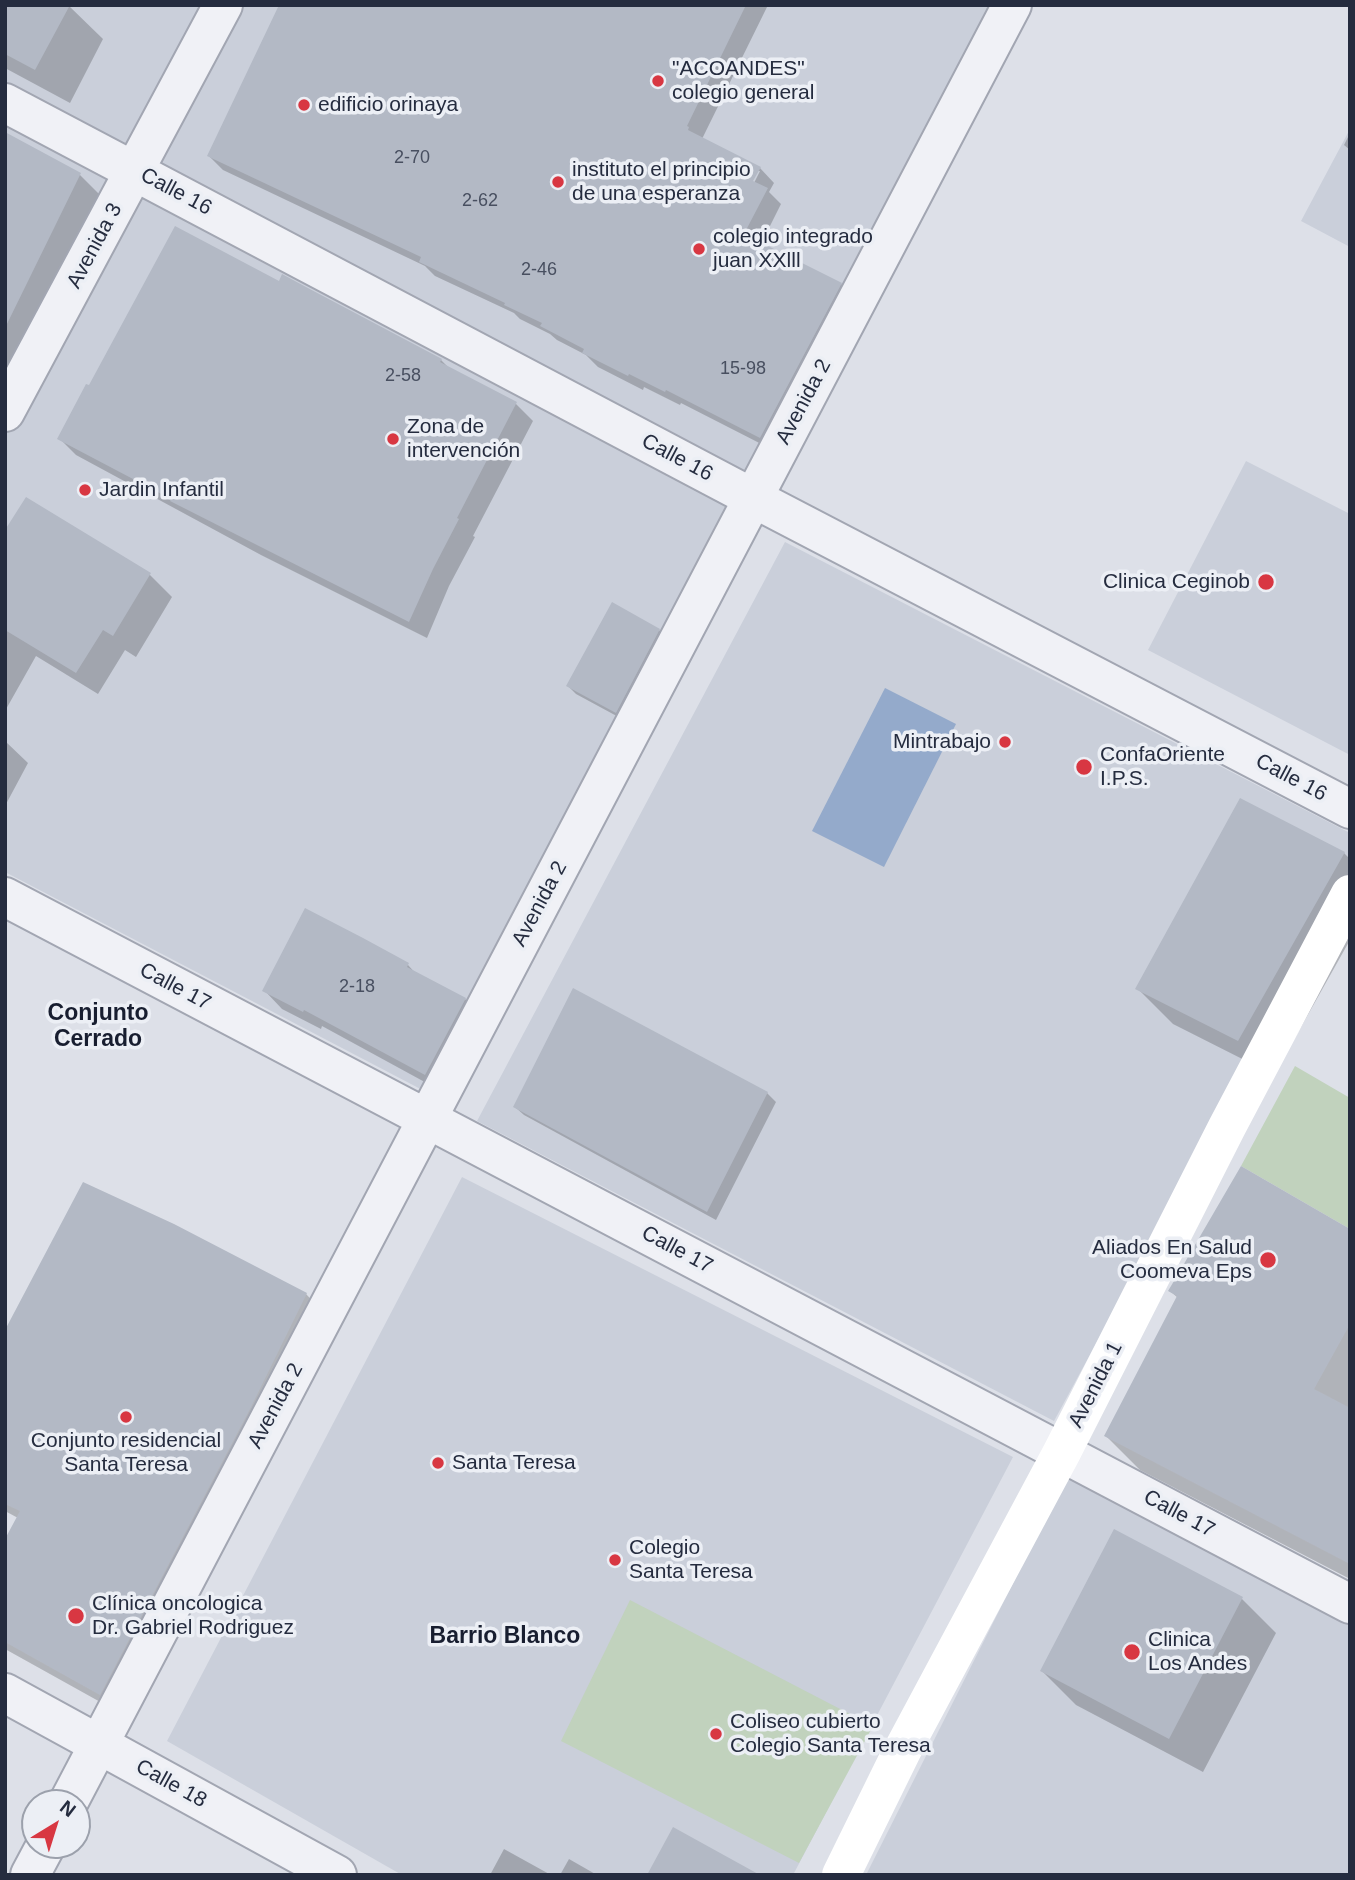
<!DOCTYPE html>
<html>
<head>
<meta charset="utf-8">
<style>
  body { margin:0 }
  #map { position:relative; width:1355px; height:1880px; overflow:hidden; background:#dde0e8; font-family:Helvetica,sans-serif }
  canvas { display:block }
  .frame { position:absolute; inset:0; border:7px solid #252c3f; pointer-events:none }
  .north { position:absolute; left:21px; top:1789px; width:70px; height:70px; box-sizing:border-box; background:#eceff5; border:2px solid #9ca1ac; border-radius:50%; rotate:38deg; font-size:19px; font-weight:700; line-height:28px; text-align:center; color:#252c3f }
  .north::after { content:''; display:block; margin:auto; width:24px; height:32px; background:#d83742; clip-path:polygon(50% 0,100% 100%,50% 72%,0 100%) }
</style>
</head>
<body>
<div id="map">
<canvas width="1355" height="1880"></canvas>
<div class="frame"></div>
<div class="north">N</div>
</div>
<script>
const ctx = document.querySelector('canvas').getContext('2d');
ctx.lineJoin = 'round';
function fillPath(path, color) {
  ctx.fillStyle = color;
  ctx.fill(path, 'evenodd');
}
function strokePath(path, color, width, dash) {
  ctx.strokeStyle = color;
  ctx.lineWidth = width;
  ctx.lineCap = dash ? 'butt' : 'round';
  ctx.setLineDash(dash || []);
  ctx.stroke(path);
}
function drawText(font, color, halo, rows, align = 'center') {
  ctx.font = font + ' Helvetica,sans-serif';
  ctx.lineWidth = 7;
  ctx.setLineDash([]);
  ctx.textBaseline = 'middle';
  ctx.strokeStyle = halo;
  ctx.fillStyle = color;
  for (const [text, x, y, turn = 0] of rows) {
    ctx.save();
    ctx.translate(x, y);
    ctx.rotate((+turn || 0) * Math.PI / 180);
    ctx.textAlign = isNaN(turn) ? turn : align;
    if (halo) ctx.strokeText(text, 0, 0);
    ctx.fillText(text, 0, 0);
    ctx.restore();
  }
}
const built = new Path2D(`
  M5,5h1007l-580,1090 -427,-223z
  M1350,129v118l-49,-26z
  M1246,461l104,53v241l-202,-105z
  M785,542l565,291v42l-296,546 -577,-300z
  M462,1177l551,280 -220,418h-391l-235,-134z
  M1071,1468l279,143v264h-484z`);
const green = new Path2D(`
  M1295,1066l55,32v131l-109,-63z
  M630,1600l243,126 -74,137 -238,-122z`);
const water = new Path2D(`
  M885,688l71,36 -72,143 -72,-36z`);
const shadow = new Path2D(`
  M5,5h63l35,34 -33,64 -65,-35z
  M281,5h487l-66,134 58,29 14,15 -5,9 12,12 -20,40 80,40 14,14 -80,153 -94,-48 -1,2 -36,-18 -1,3 -45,-23 -12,-12 -29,-15 -7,-6 -30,-15 -6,-6 -79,-37 -10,-10 -202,-96 -14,-14zM756,171h4l-9,18 -3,-2z
  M1350,133v17l-6,-5z
  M5,134l75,41 22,22 -97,202z
  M279,283l162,77 9,9 66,35 17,17 -60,115 2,1 -26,49 -22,52 -166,-83 -185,-100 -17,-17 31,-50z
  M5,533l145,42 22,22 -36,60 -11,-7 -27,44 -62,-38 -31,55z
  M659,630l8,9 -43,81 -48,-26 -8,-8z
  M5,741l23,22 -23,43z
  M1344,853l6,6v81l-76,135 -101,-51 -35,-35z
  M408,965l9,10 48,24 18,18 -40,75 -121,-66 -1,3 -39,-20 -17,-18z
  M767,1093l9,9 -60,118 -192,-105 -9,-8z
  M1350,1231v348l-210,-109 -34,-34 72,-138 -8,-7z
  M306,1294l19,20 -205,399 -115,-64v-107l13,-24 -13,-7v-177z
  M1115,1532l127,67 34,34 -73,139 -127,-67 -34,-34z
  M504,1849l47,26h-61z
  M569,1859l28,16h-37z`);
const building = new Path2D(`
  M5,5h65l-35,65 -30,-16z
  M279,5h467l-59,121 2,1 -1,3 73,37 -8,14 15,7 -24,46 98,49 -82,155 -94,-48 -1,2 -36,-18 -1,2 -46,-23 2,-4 -44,-23 2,-3 -38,-18 1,-2 -86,-41 2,-5 -214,-101z
  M5,132l76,41 -76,155z
  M175,226l104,55 3,-7 24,13 136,72 -2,3 77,40 -60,116 2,1 -26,50 -24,53 -239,-121 1,-2 -114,-60 29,-55 3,1z
  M26,497l125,76 -38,63 -10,-6 -27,43 -71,-43v-100z
  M612,602l48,27 -44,84 -50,-27z
  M1240,798l105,54 -107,189 -103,-52z
  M305,908l58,30 46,25 -2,4 59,31 -41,77 -121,-65 -1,2 -41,-21z
  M573,988l195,104 -61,120 -194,-105z
  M1241,1166l109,63v95l-36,65 36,19v156l-246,-128 73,-140 -9,-5 6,-10z
  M83,1182l91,42 133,69 -56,114 -151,288 -95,-53v-103l15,-28 -15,-7v-174z
  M1114,1529l129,68 -74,142 -129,-68z
  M673,1827l87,48h-113z`);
const street = new Path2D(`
  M5,103l748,395 597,311
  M5,412l218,-407
  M5,897l1345,707
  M5,1693l332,182
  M68,1803l944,-1798
  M30,1875l16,-30`);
const secondary = new Path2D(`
  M841,1875l61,-124 160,-299 165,-325 123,-233`);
const markers = [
  [658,81,7,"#d83742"],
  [304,105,7,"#d83742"],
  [558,182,7,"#d83742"],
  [699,249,7,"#d83742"],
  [393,439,7,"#d83742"],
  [85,490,7,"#d83742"],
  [1266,582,9,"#d83742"],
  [1005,742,7,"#d83742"],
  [1084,767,9,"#d83742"],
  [1268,1260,9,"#d83742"],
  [126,1417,7,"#d83742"],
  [438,1463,7,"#d83742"],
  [615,1560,7,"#d83742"],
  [76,1616,9,"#d83742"],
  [1132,1652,9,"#d83742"],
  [716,1734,7,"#d83742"]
];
const numberNames = [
  ["2-70",412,158],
  ["2-62",480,201],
  ["2-46",539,270],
  ["15-98",743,369],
  ["2-58",403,376],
  ["2-18",357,987]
];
const poiNames = [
  ["\"ACOANDES\"",672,69],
  ["colegio general",672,93],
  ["edificio orinaya",318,105],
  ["instituto el principio",572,170],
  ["de una esperanza",572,194],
  ["colegio integrado",713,237],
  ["juan XXlll",713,261],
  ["Zona de",407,427],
  ["intervención",407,451],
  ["Jardin Infantil",99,490],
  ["Clinica Ceginob",1250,582,"right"],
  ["Mintrabajo",991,742,"right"],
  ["ConfaOriente",1100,755],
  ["I.P.S.",1100,779],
  ["Aliados En Salud",1252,1248,"right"],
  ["Coomeva Eps",1252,1272,"right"],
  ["Conjunto residencial",126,1441,"center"],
  ["Santa Teresa",126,1465,"center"],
  ["Santa Teresa",452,1463],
  ["Colegio",629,1548],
  ["Santa Teresa",629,1572],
  ["Clínica oncologica",92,1604],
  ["Dr. Gabriel Rodriguez",92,1628],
  ["Clinica",1148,1640],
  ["Los Andes",1148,1664],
  ["Coliseo cubierto",730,1722],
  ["Colegio Santa Teresa",730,1746]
];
const streetNames = [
  ["Calle 16",176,192,28],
  ["Avenida 3",95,246,-62],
  ["Avenida 2",804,402,-62],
  ["Calle 16",677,458,28],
  ["Calle 16",1291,778,28],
  ["Avenida 2",540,904,-62],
  ["Calle 17",175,987,28],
  ["Calle 17",677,1250,28],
  ["Avenida 1",1096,1385,-63],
  ["Avenida 2",276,1406,-62],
  ["Calle 17",1179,1514,28],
  ["Calle 18",171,1784,29]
];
const neighbourhoodNames = [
  ["Conjunto",98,1014],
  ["Cerrado",98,1040],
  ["Barrio Blanco",505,1637]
];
fillPath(built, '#cacfda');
fillPath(green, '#c1d2bd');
fillPath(water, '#94aacb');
fillPath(shadow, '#0003');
fillPath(building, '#b3b9c5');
strokePath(street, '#a2a6b2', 42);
strokePath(street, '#f0f1f6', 38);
strokePath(secondary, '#fff', 38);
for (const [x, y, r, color] of markers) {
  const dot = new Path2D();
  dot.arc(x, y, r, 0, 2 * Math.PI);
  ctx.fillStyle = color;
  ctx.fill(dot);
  strokePath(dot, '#eceff5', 2.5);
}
drawText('18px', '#484f60', null, numberNames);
drawText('21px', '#252c3f', '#eceff5', poiNames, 'left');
drawText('21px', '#252c3f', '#eceff5', streetNames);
drawText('bold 23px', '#181e30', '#eceff5', neighbourhoodNames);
</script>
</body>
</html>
